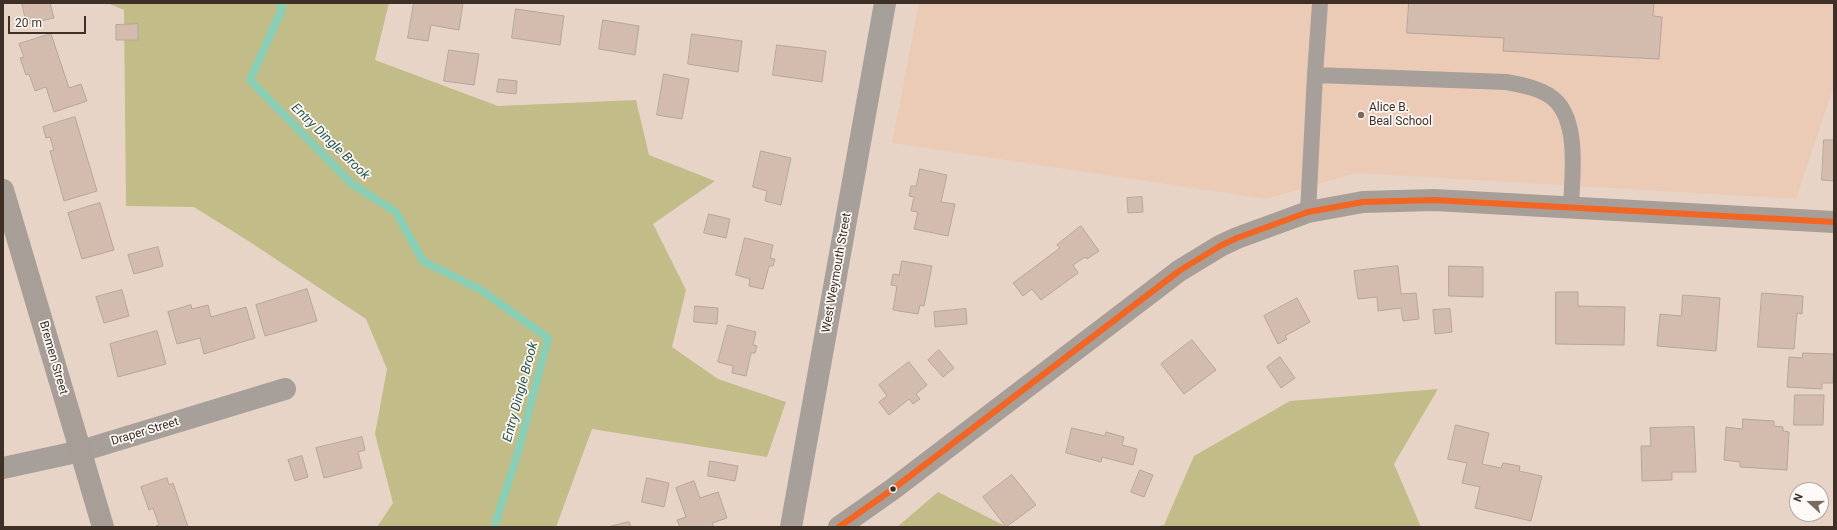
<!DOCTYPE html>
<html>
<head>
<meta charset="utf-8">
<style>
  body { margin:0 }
  #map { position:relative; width:1837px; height:530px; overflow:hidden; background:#e8d4c7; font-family:Roboto,sans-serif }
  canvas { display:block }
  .frame { position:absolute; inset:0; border:4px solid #3e3027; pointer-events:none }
  .north { position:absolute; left:1789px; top:482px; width:40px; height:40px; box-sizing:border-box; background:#fdf9f7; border:1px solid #b1a9a4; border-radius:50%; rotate:291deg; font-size:11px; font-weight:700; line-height:16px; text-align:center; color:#3e3027 }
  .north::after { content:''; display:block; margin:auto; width:14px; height:18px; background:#7a695f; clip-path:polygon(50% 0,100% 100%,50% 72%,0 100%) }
  .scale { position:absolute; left:8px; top:16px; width:78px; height:18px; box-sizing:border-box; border:2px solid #3e3027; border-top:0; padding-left:5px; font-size:12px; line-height:14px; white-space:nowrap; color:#3e3027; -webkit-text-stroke:3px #fdf9f7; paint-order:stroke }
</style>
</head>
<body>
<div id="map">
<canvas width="1837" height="530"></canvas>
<div class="frame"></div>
<div class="north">N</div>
<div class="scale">20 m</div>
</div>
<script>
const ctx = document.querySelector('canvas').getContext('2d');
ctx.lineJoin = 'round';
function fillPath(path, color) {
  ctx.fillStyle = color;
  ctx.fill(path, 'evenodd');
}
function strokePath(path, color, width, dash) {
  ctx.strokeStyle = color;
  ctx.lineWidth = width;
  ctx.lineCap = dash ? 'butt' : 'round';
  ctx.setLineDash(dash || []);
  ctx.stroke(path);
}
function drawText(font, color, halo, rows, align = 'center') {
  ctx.font = font + ' Roboto,sans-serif';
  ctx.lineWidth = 3.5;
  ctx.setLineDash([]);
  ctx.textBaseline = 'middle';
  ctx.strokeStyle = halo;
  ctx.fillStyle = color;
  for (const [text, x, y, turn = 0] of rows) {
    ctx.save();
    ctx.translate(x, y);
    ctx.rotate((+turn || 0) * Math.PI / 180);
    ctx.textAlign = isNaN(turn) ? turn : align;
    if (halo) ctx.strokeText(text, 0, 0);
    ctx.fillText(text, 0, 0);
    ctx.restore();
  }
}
const built = new Path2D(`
  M919,3h915v83l-38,113 -440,-26 -90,26 -374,-56z`);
const forest = new Path2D(`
  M107,3h282l-14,57 123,46 138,-6 13,55 66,26 -62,43 33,66 -14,57 46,32 68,23 -19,55 -175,-28 -36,98h-179l16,-24 -18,-69 12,-65 -21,-50 -116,-77 -56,-35 -68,-1 -2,-196z
  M1438,389l-44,75 27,63h-268l11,-2 30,-69 96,-55z
  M938,492l69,35h-110z`);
const stream = new Path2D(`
  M280,3l2,6 -32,71 102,104 44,28 27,49 58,29 67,48 -30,114 -24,75`);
const building = new Path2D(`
  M22,3h28l4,15 -27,6z
  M414,3h49l-4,27 -28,-5 -3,16 -20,-3z
  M1409,3h245l-1,13 9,1 -3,42 -156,-8 1,-13 -97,-5z
  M516,9l48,7 -4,29 -48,-7z
  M603,20l36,6 -4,29 -36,-6z
  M138,24v16h-22v-15z
  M51,34l18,54 12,-4 6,17 -33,11 -8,-25 -11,4 -6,-17 -3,1 -6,-17 4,-1 -5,-13z
  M692,34l50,7 -4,31 -50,-8z
  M777,45l49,6 -4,31 -49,-7z
  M449,50l30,4 -5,31 -30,-4z
  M664,74l25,5 -7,40 -25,-4z
  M499,79l18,2 -1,13 -19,-2z
  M75,117l22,74 -33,10 -14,-50 4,-1 -4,-13 -4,1 -3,-11z
  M1824,140h10v41l-12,-1z
  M761,151l30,7 -10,47 -16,-4 2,-10 -14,-4z
  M920,169l27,6 -6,27 14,2 -7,32 -34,-7 4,-17 -7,-1 3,-14 -5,-1 2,-10h5z
  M1142,197l1,15 -15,1 -1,-15z
  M100,203l14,47 -32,9 -14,-46z
  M709,214l21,5 -4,19 -22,-5z
  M1081,226l18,25 -12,8 -2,-2 -12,8 5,8 -37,27 -9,-11 -9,7 -10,-13 47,-35 -3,-3z
  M745,238l28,7 -3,13 5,1 -2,7h-4l-6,23 -14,-3 1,-7 -14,-4z
  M158,247l5,19 -29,8 -6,-19z
  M902,261l30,5 -8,40 -4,-1 -2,9 -25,-4 4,-24 -6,-1 2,-11 6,1z
  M1398,266l3,28 15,-1 3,26 -16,2 -2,-13 -23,3 -1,-14 -19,2 -4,-28z
  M1449,266l34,1v30l-34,-1z
  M307,289l10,32 -52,15 -9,-31z
  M122,290l7,26 -25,7 -8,-26z
  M1556,292h22v14l47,1 -1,38 -68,-1z
  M1762,293l41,3 -1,18 -5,-1 -3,36 -36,-2z
  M1683,295l37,3 -4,53 -59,-5 3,-32 21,2z
  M1297,298l13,24 -25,14 2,3 -9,5 -14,-28z
  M191,305l1,4 16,-4 3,12 35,-10 9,31 -51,16 -4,-16 -23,6 -9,-32z
  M695,306l23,2 -1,16 -23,-2z
  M966,309l1,15 -32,3 -1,-15z
  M1450,309l2,23 -17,2 -2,-24z
  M728,325l28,7 -3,13 4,1 -2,7h-4l-5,23 -14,-3 1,-7 -15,-4z
  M157,331l9,33 -48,13 -8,-33z
  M1192,340l24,30 -32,24 -23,-30z
  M939,350l15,18 -11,9 -15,-17z
  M1803,353l31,1 -1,29h-11v6l-35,-2 2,-30 13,1z
  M1280,357l15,21 -14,10 -14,-21z
  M909,362l18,23 -11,9 4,5 -7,5 -4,-5 -20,16 -10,-13 8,-6 -8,-11z
  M1795,395h29l-1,30h-29z
  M1743,419l31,2v5l9,1v4l6,1 -2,38 -47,-3v-5l-16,-2 2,-33 16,2z
  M1456,425l33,8 -7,31 19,4 2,-5 17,3 -1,5 23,5 -11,45 -56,-13 5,-21 -18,-4 5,-20 -19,-4z
  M1694,427l2,45h-24v8l-30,1 -1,-35h10l-1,-18z
  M1072,428l33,8 1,-4 18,5 -2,8 15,4 -4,16 -31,-8 -1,5 -35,-9z
  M362,437l3,13 -7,2 4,16 -38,10 -8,-30z
  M302,456l6,21 -13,4 -7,-21z
  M710,461l28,5 -3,15 -27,-5z
  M1140,470l13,5 -9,22 -13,-5z
  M1012,475l24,30 -30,22 -23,-30z
  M167,478l2,7 4,-2 15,44h-35l6,-2 -6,-17 -4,2 -8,-23z
  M647,478l22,5 -5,24 -22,-5z
  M694,481l6,17 18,-6 9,26 -15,5 2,4h-34l-3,-7 9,-3 -10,-29z
  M629,522l2,5h-23z`);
const lane = new Path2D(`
  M1315,75l5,-72
  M1308,212l7,-137 191,7c17,3 39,7 51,20 22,24 15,75 14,105`);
const street = new Path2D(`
  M3,468l78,-17 204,-62
  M791,527l94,-524`);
const secondary = new Path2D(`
  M3,190l100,337
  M839,527l54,-38 286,-218 41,-25 17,-8 71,-26 55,-10 71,-2 400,22`);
const bus1 = new Path2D(`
  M839,527l54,-38 286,-218 41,-25 17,-8 71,-26 55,-10 71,-2 400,22`);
const markers = [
  [1361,115,4,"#7a695f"],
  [893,489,3.5,"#3e3027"]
];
const poiNames = [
  ["Alice B.",1369,108],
  ["Beal School",1369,122]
];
const streetNames = [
  ["West Weymouth Street",837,273,-80],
  ["Bremen Street",53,358,74],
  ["Draper Street",145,432,-17]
];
const waterNames = [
  ["Entry Dingle Brook",330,142,44],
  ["Entry Dingle Brook",521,392,-75]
];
fillPath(built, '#eccbb6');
fillPath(forest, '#c1bc88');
strokePath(stream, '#8aceb6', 8);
fillPath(building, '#d3bcad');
strokePath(building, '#b4a59b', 1);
strokePath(lane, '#a79f9a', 16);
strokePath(street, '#a79f9a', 22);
strokePath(secondary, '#a79e97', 22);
strokePath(bus1, '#f26522', 6);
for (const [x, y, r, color] of markers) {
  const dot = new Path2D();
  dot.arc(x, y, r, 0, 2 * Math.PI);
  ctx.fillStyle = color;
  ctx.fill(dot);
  strokePath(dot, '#fdf9f7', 1.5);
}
drawText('12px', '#3e3027', '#fdf9f7', poiNames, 'left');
drawText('12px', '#3e3027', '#fdf9f7', streetNames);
drawText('italic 13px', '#2a574a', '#fdf9f7', waterNames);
</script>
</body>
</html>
